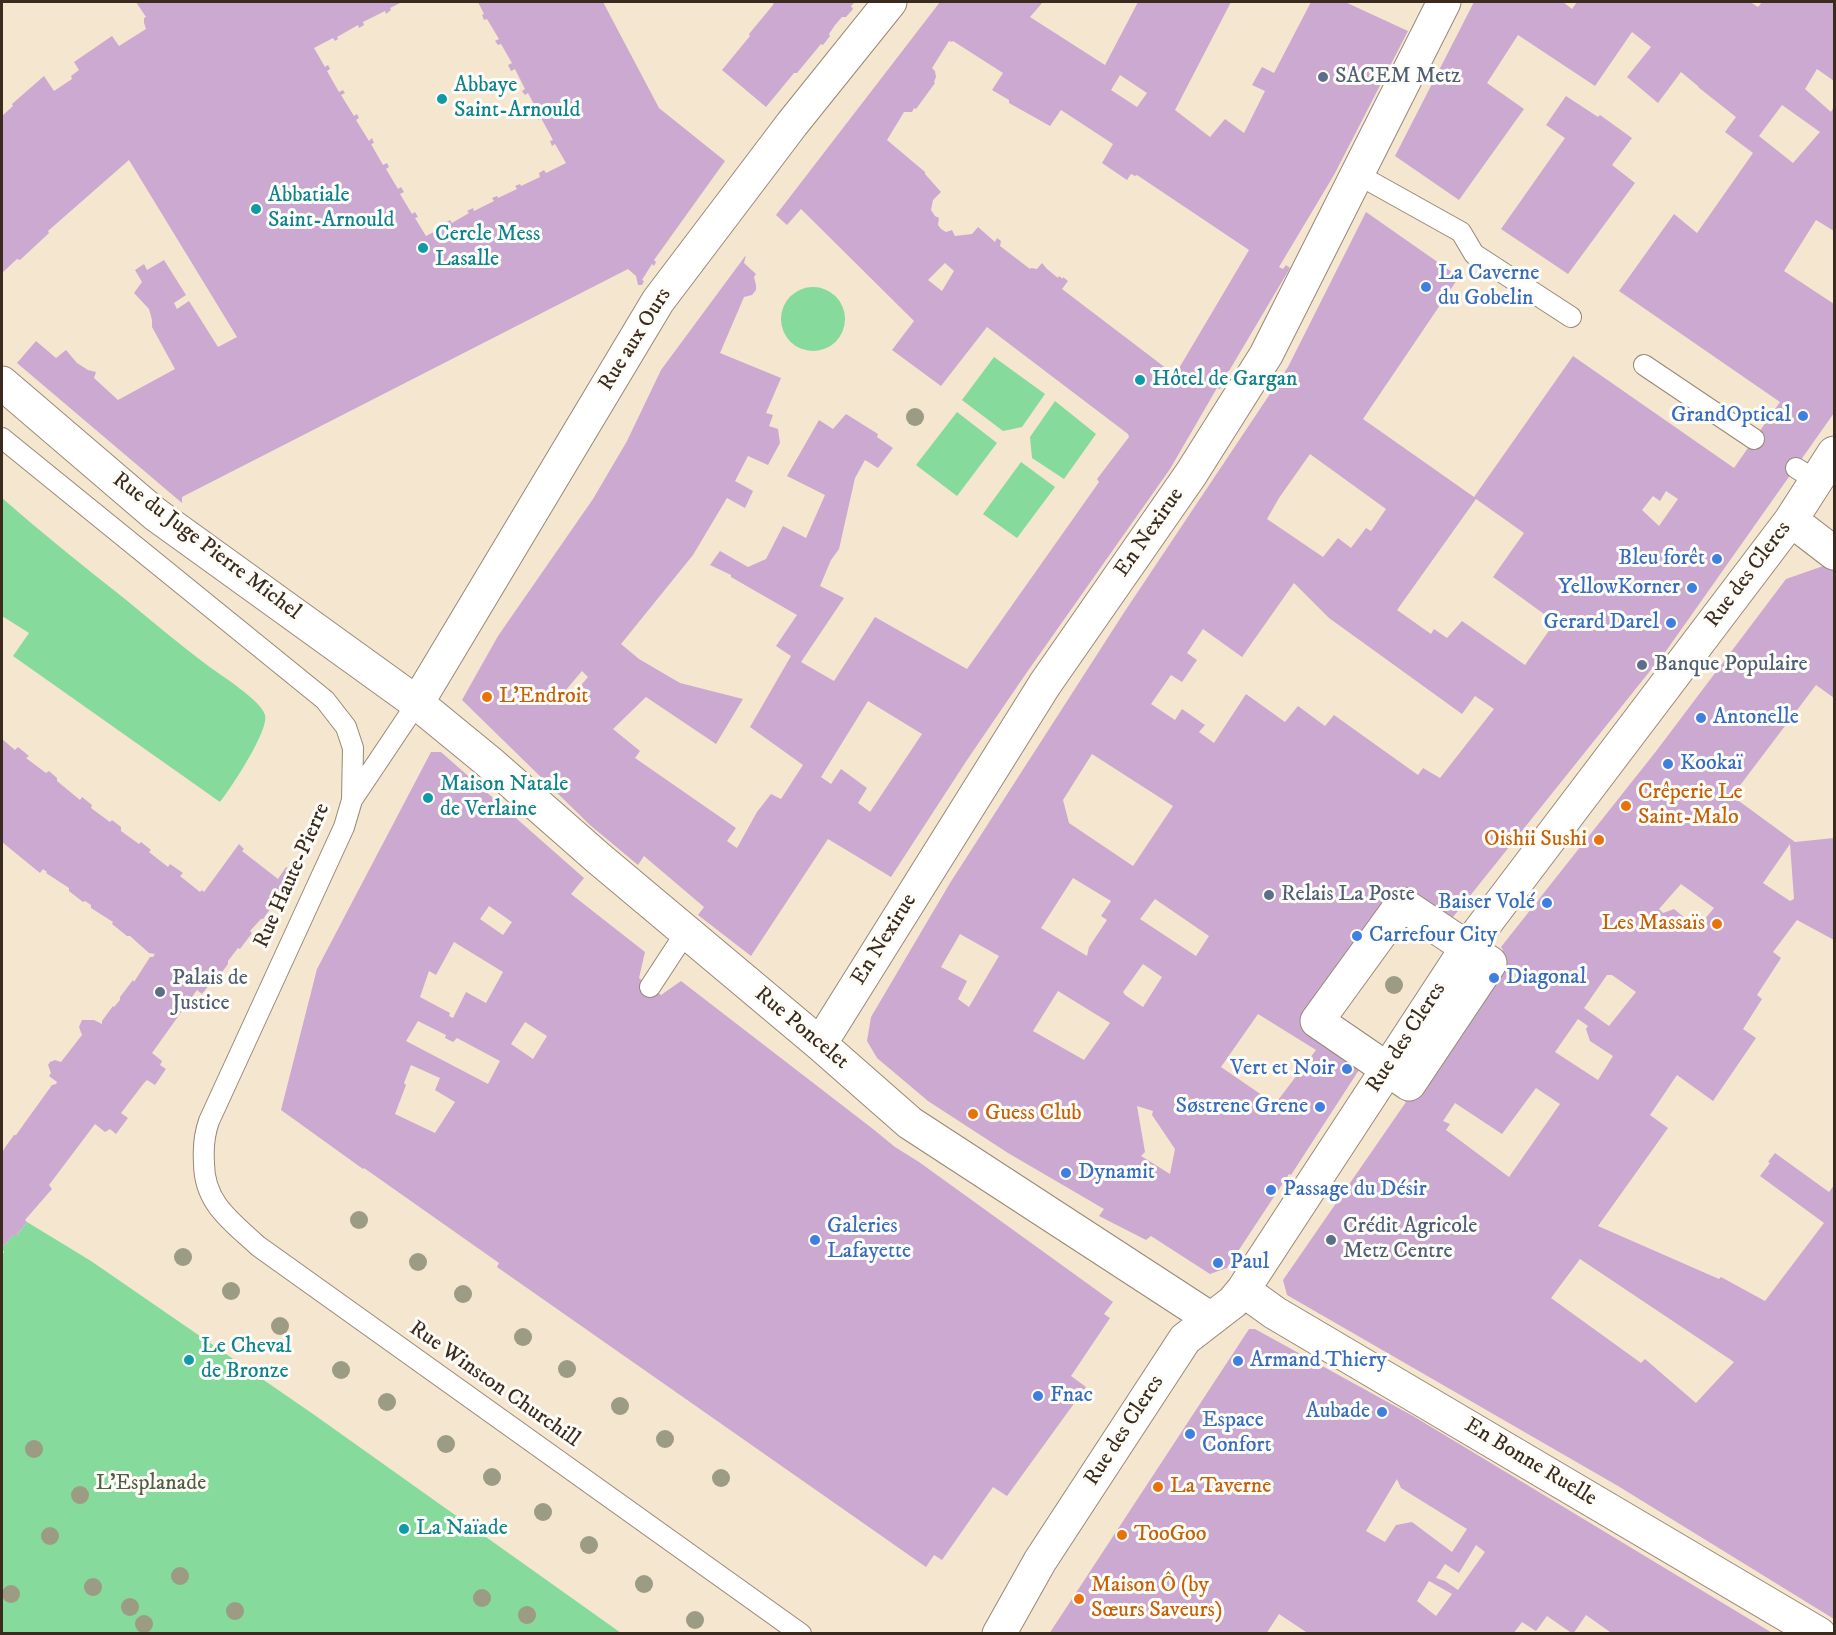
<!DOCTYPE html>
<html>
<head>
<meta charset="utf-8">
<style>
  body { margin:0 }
  #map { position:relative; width:1836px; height:1635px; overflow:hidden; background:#f5e6d0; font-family:"IM FELL DW Pica",serif }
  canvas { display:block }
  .frame { position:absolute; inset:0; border:3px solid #3b2a1e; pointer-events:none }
</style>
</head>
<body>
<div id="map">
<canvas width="1836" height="1635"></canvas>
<div class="frame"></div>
</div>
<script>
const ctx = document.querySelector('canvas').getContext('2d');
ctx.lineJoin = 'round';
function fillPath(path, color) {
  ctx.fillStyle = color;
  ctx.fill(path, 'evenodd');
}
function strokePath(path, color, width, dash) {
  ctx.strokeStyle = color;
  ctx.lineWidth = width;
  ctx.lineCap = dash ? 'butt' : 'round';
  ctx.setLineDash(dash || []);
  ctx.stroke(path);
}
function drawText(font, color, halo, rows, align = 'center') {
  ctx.font = font + ' "IM FELL DW Pica",serif';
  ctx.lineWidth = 6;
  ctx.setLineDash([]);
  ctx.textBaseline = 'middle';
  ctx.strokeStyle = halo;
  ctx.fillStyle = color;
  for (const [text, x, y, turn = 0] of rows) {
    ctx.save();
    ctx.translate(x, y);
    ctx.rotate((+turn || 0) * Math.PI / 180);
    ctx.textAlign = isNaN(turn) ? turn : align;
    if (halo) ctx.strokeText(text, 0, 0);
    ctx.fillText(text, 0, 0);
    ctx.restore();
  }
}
const green = new Path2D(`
  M781 319a32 32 0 1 1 64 0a32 32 0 1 1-64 0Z
  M994,357l51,37 -23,33 -19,4 -41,-31z
  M1055,401l41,33 -32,45 -32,-21 -2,-21z
  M957,412l40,31 -40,53 -41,-31z
  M1021,462l34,25 -38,51 -34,-24z
  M2,498c40,35 81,68 123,101 27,22 54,45 82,66 12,9 55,36 58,50 4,16 -34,73 -45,87l-207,-146 16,-23 -27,-17z
  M27,1222l64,39 222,153 308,219h-619v-378l2,-3 -2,-4 11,-13h4z`);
const building = new Path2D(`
  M136,2h266l-12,6 1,2 -5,4 -1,-3 -22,11 1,3 -5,3 -1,-3 -21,12 1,2 -3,2 -2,-3 -19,10 11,19 3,-2 2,4 -3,2 12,21 4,-2 2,3 -4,2 13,21 3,-2 2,4 -3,2 13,21 3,-3 2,5 -3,1 12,21 4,-2 2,4 -3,2 12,20 3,-2 3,5 -4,2 12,20 3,-2 3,5 -3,1 11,18 19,-10 -2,-2 7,-4 2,3 17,-10 -2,-2 6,-3 1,3 20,-10 -2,-3 5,-2 1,2 19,-9 -2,-3 5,-2 1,2 19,-9 -1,-4 5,-3 2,3 20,-10 -11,-19 -3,2 -2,-5 3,-1 -12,-22 -3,2 -2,-4 3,-2 -11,-21 -3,2 -3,-4 3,-2 -10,-20 -4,2 -3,-6 4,-2 -11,-19 -3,1 -3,-4 4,-2 -12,-20 -3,1 -2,-5 2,-1 -6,-12h125l56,106 66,53 -71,99 2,2 -2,4 -2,-2 -10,16 2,1 -2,4h-4l-2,-9 -8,-7 -446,228v6l-165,-140 19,-22 20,17 10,-8 11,13 11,7 8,2 -2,6 24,22 57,-31 -23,-42v-7l-3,-11 -15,-16 8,-11 -7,-12 9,-6 3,6 17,-10 22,35 -12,8 3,6 12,-8 29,46 19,-10 -108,-177 -81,71 1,2 -29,27 -3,-1 -15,14v-157l11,-10 -1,-2 32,-28 10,15 18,-12 -1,-3 8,-6 -5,-8 38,-26 7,10 27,-17 -2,-6v-5l2,-1z
  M774,2h81l-4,4 2,3 -7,8h-4l-7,8 -6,9 1,2 -7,9 -2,-1 -24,29h-3l-28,34 -44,-37 28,-34 -1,-2 24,-29z
  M940,2h103l-13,15 75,48 33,-63h93l-56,108 35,27 15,-18 19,14 21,-42 -13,-6 10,-18 12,6 37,-71h34l63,29 -74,144 -55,92 4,2 3,-4 4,3 -61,103h-1l-7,13 1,1 -2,4 -3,-1 -47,81 -145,206 -58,85 -76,117 -63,-38 -77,117 -53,-41 6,-8 -60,-51 -6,9 -48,-40 -128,-125 36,-64 95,-137 34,-58 34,-71 85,-115 -2,8 12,11 -2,3 2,8v5l-4,5 -8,2 -24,56 61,25 -15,35 7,2 -4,11 9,3 2,14 -12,22 -20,-9 -13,25 18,10 -8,17 -18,-10 -34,57 -72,89 18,15 41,24 63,16 -27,45 -70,-47 -33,32 27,22 -5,7 101,70 -9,13 10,7 20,-36 14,-18 10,5 22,-34 -53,-38 41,-71 -15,-10 21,-31 -66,-38v-2l-21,-10 10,-14 28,16 18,-8 17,-33 23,12 19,-43 -38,-19 32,-56 14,9 13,-15 32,20 -1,3 16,11 -15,20 -13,-8 -10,18 -16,71 -8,11 -11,26 24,12 -43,64 33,19 41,-64 92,52 132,-187 -2,-3 32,-42 -1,-3 -141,-107 -46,59 -49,-36 22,-29 -113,-112 -14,16 -11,-10zM949,41l3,1 1,-1 50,32 -11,17 17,10v3l41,23 11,-16 52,34 -11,19 25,17 4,-6 4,2 2,-1 112,75 -74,125 -113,-86 6,-8 -5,-4v2l-4,-3 -1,2 -11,-9 -5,-6 -5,6 -6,-1 -1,1 -30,-23 1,-5 -4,-3 -2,4 -17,-15 -6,7 -17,2 -3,-6 -6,2 -5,-3 -3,-4 1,-7 -4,-2 -4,-6 2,-10 8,-8 -16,-18v-2l-38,-32 17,-28h8l2,-4 2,1 19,-26 -1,-1 2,-5 -1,-6 -3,-3zM1120,75l27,18 -10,14 -26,-17zM945,263l9,8 -12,20 -14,-11zM582,671l6,6 -16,19 -7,-5zM868,701l54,33 -52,78 -12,-9 9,-15 -26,-19 -10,15 -10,-7z
  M1474,2h89l9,7 5,-7h173l8,5 4,-5h72v79l-17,-12 -12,20 26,23 3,-6v125l-18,-11 -32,51 50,33v109l-168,238 -225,281 -39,-28 -85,117 51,35 -77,119 -2,-1 -62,94 -17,6 -59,-38 -5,4 -47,-24 5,-7 -96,-56 -80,-52 -51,-43 -10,-17 4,-24 79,-134 175,-272 163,-244 78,-155 93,65 -96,142 111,78 99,-141 161,112 46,-66 -161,-111 55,-77 23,19 56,-80 -28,-21 11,-15 -38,-30h1l-18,-15 -23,31 -31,-26 24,-30 -19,-15 -37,54 -77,-51 -31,48 37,26 -65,91 -64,-44zM1782,105l38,27 -27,31 -34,-27zM1310,454l76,55 -15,22 -5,-3 -15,20 -13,-10 -15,19 -56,-38 12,-21zM1666,491l12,8 -19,27 -17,-16 11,-14 7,5zM1476,499l48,34 -31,44 62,45 -30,43 -63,-44 -15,17 -13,-9 -3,5 -34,-24zM1294,583l35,35 133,96 13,-18 19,13 -54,69 -17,-10 -5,7 -84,-60 -9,11 -27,-20 -13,16 -39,-28 -32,49 -15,-11 6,-7 -23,-16 -7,11 -24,-16 20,-29 11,7 15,-22 -10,-7 16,-24 39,28zM1092,754l81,52 -40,60 -64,-43 -6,-23zM1073,878l38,23 -10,15 6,4 -18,27 -2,9 -46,-28zM1155,899l54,37 -13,20 -56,-37zM960,934l39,22 -30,51 -11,-8 9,-18 -26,-14zM1143,964l19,13 -19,30 -18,-12 -2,-3zM1058,991l52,32 -26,37 -51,-29zM1258,1014l58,36 -41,54 -54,-37zM1137,1106l16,5 -1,4 23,34 -5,25 -29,-18 4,-4z
  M1566,96l32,21 2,-2 32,23 -20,27 23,18 -67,91 -67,-45 64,-91 -19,-13z
  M1834,558v140l-18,-13 -84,111 63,46 39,-4v102l-37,-20 -24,32 8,6 -24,37 5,4 -19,30 13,9 -43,63 -36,-26 -27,40 18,13 -70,98 121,53 2,-2 44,24 59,-78 -64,-47 10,-13 -2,-1 7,-9 54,39 5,-7v434l-216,-133 -331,-191 -4,-15 123,-178 -5,-4 102,-148 -2,-3 156,-197 129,-171 40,-14zM1790,844l4,55 -4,2 -27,-18zM1681,884l33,24 -17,20 -23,-19 -11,4 -4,-4zM1607,975h5l24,17 -27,34 -25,-18zM1578,1019l10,7 -2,3 4,12 23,15 -15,24 -43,-28zM1536,1088l24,16 -51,73 -63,-47 4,-6 -7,-3 12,-18 47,31zM1580,1259l154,103 -38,41 -51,-44 -4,4 -90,-65z
  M2,739l13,11 3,-3 11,9 -3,2 20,15 3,-2 8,7v3l23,19 2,-3 10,8 -1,3 19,14 2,-2 9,7v4l18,13 2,-2 10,8 -2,2 19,15 2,-3 13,9 -3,3 20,16 2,-2 2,2 35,-48 5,5 -2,2 36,28 8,-12 6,4 -9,11 4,4 -12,14 1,1 -13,18h-2l-11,12 2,2 -12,16 -2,-1 -10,13v3l-11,15 -2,-1 -13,16 -5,-4 -45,63 10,8 -2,4 6,4 -11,16 -8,-5 -3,3 -23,30 7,5 -12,16 -6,-5 -5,3 -10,-8 -46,61 3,4 -27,31 2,2 -11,14 -3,-1 -11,13v-98l1,1 3,-5 8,-11h2l36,-50 4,-1 1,-2 -8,-6 2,-3 -3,-8 2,-3 5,-2 6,2 21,-27 -3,-8 3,-7h12l8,4v-3l11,-15 1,1 6,-7v-3l13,-17 1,2 16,-25h3l2,-3 -6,-1 -19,-17h-3l-15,-12 1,-2 -22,-14v-3l-6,-4 -2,1 -14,-11v-3l-23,-15 1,-1 -4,-3 -3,4 -38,-31z
  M431,752h10l143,126 -13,16 74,58 -6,26 22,17 20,-14 192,148 22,18 24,15 194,140 -9,12 6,4 -39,58 15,11 -79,109 -14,-9 -51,73 -8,-5 -8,12 -429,-300 2,-4 -135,-95 -1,1 -82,-59 36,-141zM489,906l23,16 -9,13 -23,-16zM454,942l49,30 -17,31 -20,-11 -13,26 -4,-2 1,-3 -30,-16 9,-26 7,4zM418,1021l28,14 -1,3 8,4 4,-4 43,23 -12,23 -82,-43zM525,1022l22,14 -14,23 -22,-15zM411,1065l29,13 -5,12 20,12 -20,31 -40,-19 11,-29 -2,-2z
  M1249,1329h6l158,87 361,218h-165l1,-2 -24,-17 -13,19 -26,-18 -11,15 -14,-9 -9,12h-204l-30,-20 -13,20h-217zM1397,1479l4,9 66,41 -15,23 -40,-30 -16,3 -11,17 -19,-11zM1476,1545l9,7 -27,38 -13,-9 -9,-3 9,-14 14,9zM1429,1581l23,13 -16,22 -19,-15z`);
const lane = new Path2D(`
  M1357,174l104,58 13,22 97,63
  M1644,365l110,74
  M2,438l323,262 21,27 7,21 -1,52
  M1796,468l21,13
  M417,703l-65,97 -8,27 -135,294c-5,14 -6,27 -5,42 0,40 27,58 54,83l543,388
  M650,987l36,-55`);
const street = new Path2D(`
  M2,383l153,131 262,189 72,59 108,95 223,187 90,79 301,196
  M1791,520l43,33
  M417,703l241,-402 134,-177 98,-122
  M1402,904l88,59 -81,121 -92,-63z
  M820,1044l225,-360 146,-210 75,-119 178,-353
  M1243,1290l32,23 544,321
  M999,1634l41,-73 145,-222 48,-37 10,-12 223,-341 325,-429 43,-67`);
const trees = [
  [915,417],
  [1394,985],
  [359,1220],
  [183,1257],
  [418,1262],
  [231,1291],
  [463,1294],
  [280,1326],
  [523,1337],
  [567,1369],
  [341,1370],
  [387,1402],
  [620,1406],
  [665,1439],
  [446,1444],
  [34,1449],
  [492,1477],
  [721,1478],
  [80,1495],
  [543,1512],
  [50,1536],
  [589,1545],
  [180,1576],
  [644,1584],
  [93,1587],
  [11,1594],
  [482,1598],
  [130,1607],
  [235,1611],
  [527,1615],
  [695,1620],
  [144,1624]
];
const markers = [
  [1323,77,6,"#5c6f8a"],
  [442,99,6,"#0f9aa8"],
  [256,209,6,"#0f9aa8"],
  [423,248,6,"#0f9aa8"],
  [1426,287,6,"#3f7fe0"],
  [1140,380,6,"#0f9aa8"],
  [1803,416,6,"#3f7fe0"],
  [1717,559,6,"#3f7fe0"],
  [1692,588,6,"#3f7fe0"],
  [1671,623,6,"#3f7fe0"],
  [1642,665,6,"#5c6f8a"],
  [487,697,6,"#e8710a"],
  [1701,718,6,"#3f7fe0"],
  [1668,764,6,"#3f7fe0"],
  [428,798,6,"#0f9aa8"],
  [1626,806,6,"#e8710a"],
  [1599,840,6,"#e8710a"],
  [1269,895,6,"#5c6f8a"],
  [1547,903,6,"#3f7fe0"],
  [1717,924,6,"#e8710a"],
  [1357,936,6,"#3f7fe0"],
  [1494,978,6,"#3f7fe0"],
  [160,992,6,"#5c6f8a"],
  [1347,1069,6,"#3f7fe0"],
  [1320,1107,6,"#3f7fe0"],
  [973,1114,6,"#e8710a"],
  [1066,1173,6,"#3f7fe0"],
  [1271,1190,6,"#3f7fe0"],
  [815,1240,6,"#3f7fe0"],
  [1331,1240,6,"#5c6f8a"],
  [1218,1263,6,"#3f7fe0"],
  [189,1360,6,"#0f9aa8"],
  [1238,1361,6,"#3f7fe0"],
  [1038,1396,6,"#3f7fe0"],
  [1382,1412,6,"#3f7fe0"],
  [1190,1434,6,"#3f7fe0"],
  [1158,1487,6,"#e8710a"],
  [404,1529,6,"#0f9aa8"],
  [1122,1535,6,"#e8710a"],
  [1079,1599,6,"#e8710a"]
];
const serviceNames = [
  ["SACEM Metz",1335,77],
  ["Banque Populaire",1654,665],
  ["Relais La Poste",1281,895],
  ["Palais de",172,979],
  ["Justice",172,1004],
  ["Crédit Agricole",1343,1227],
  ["Metz Centre",1343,1252]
];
const cultureNames = [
  ["Abbaye",454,86],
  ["Saint-Arnould",454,111],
  ["Abbatiale",268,196],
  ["Saint-Arnould",268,221],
  ["Cercle Mess",435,235],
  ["Lasalle",435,260],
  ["Hôtel de Gargan",1152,380],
  ["Maison Natale",440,785],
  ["de Verlaine",440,810],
  ["Le Cheval",201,1347],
  ["de Bronze",201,1372],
  ["La Naïade",416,1529]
];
const shopNames = [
  ["La Caverne",1438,274],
  ["du Gobelin",1438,299],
  ["GrandOptical",1791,416,"right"],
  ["Bleu forêt",1705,559,"right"],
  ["YellowKorner",1680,588,"right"],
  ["Gerard Darel",1659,623,"right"],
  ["Antonelle",1713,718],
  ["Kookaï",1680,764],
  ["Baiser Volé",1535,903,"right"],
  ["Carrefour City",1369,936],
  ["Diagonal",1506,978],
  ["Vert et Noir",1335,1069,"right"],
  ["Søstrene Grene",1308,1107,"right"],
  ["Dynamit",1078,1173],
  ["Passage du Désir",1283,1190],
  ["Galeries",827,1227],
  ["Lafayette",827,1252],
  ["Paul",1230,1263],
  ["Armand Thiery",1250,1361],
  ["Fnac",1050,1396],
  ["Aubade",1370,1412,"right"],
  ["Espace",1202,1421],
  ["Confort",1202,1446]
];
const streetNames = [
  ["Rue aux Ours",636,340,-58],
  ["En Nexirue",1150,533,-55],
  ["Rue du Juge Pierre Michel",206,547,37],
  ["Rue des Clercs",1749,575,-53],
  ["Rue Haute-Pierre",293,876,-66],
  ["En Nexirue",885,940,-58],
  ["Rue Poncelet",801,1029,40],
  ["Rue des Clercs",1407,1038,-57],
  ["Rue Winston Churchill",494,1385,35],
  ["Rue des Clercs",1125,1431,-57],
  ["En Bonne Ruelle",1530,1463,31]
];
const foodNames = [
  ["L'Endroit",499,697],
  ["Crêperie Le",1638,793],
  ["Saint-Malo",1638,818],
  ["Oishii Sushi",1587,840,"right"],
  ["Les Massaïs",1705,924,"right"],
  ["Guess Club",985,1114],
  ["La Taverne",1170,1487],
  ["TooGoo",1134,1535],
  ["Maison Ô (by",1091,1586],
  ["Sœurs Saveurs)",1091,1611]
];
const parkNames = [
  ["L'Esplanade",151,1484]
];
fillPath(green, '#85da9c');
fillPath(building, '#cca9d1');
strokePath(lane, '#988877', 22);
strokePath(street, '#988877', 35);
strokePath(lane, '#fff', 20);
strokePath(street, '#fff', 33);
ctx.fillStyle = '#9b9c83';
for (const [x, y] of trees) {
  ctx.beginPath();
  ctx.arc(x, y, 9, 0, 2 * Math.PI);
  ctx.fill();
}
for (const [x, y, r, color] of markers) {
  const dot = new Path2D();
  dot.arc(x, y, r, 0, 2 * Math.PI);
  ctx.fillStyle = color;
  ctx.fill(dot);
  strokePath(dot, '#fdfcf7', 2);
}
drawText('22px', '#4e5e75', '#fdfcf7', serviceNames, 'left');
drawText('22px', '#0d838f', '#fdfcf7', cultureNames, 'left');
drawText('22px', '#366cbe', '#fdfcf7', shopNames, 'left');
drawText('22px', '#3b2a1e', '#fdfcf7', streetNames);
drawText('22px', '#c56008', '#fdfcf7', foodNames, 'left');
drawText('22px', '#515f44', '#fdfcf7', parkNames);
</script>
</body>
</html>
